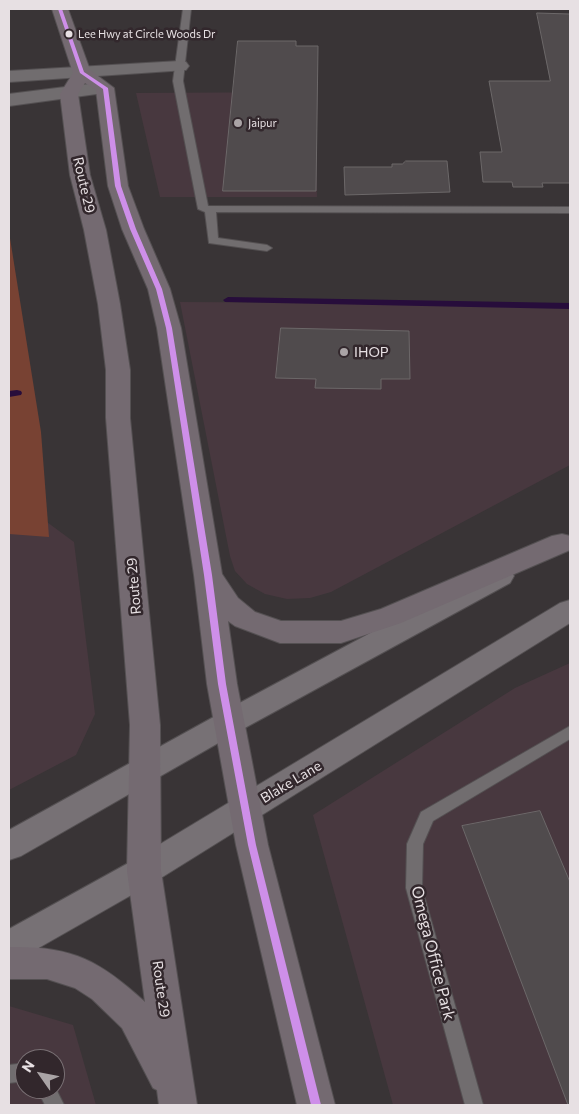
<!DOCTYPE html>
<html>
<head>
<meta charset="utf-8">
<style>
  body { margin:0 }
  #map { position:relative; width:579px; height:1114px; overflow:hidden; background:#393436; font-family:Commissioner,sans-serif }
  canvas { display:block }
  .frame { position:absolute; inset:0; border:10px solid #e7e0e3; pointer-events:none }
  .north { position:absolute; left:15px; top:1049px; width:50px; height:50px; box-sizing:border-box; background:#32272c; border:1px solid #7a7175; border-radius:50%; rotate:303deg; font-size:14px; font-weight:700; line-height:20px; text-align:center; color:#e7e0e3 }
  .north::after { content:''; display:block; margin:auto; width:18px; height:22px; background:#aaa4a6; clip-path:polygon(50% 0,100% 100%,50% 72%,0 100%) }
</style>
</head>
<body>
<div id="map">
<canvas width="579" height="1114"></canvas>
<div class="frame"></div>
<div class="north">N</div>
</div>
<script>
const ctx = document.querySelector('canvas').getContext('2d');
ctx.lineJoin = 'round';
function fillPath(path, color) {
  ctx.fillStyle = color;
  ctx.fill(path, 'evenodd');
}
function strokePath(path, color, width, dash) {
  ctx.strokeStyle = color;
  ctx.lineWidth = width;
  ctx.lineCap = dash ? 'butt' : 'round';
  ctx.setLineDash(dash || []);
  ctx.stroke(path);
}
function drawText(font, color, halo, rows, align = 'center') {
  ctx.font = font + ' Commissioner,sans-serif';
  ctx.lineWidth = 5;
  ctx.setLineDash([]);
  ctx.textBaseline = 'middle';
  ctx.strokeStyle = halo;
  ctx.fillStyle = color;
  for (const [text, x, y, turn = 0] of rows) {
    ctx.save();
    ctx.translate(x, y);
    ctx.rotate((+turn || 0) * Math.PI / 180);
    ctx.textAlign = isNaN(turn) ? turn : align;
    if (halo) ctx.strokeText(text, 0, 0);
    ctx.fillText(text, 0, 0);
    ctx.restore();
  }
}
const built = new Path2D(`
  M315,92l2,105h-157l-24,-104z
  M180,302l390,2v161l-239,127 -21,6 -23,1 -22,-5 -18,-10 -12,-13 -5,-15z
  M9,494l65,48 21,172 -19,41 -67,35z
  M570,663v442h-177l-80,-290 202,-127z
  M9,1006l64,19 23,80h-87zM25,1059h30v30h-30z`);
const green = new Path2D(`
  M9,232l32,200 8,105 -40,-3z`);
const stream = new Path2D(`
  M228,297l342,6v6l-345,-7 -2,-2z
  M17,390l4,1 1,2 -1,2 -12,2v-6z`);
const building = new Path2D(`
  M537,13l33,1v169h-28l1,4h-30l-1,-5h-29l-3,-30h22l-13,-71h61z
  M238,41h58v5h22l-2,145h-93z
  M406,161h41l3,31 -105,3 -1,-28h48v-3h10z
  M281,328l128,3 1,48h-29v10l-66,-1 1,-9 -40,-1z
  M540,811l30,71v223h-2l-106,-279z`);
const lane = new Path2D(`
  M183,9h8l-8,72 25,125 362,1v6l-354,-1 2,26 49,7 5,3 -5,3 -58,-8 -4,-31 -7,-3 -25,-128z
  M570,726v13l-137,82 -10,23 -1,44 61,217h-18l-59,-217 1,-44 14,-32z
  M25,1063v18l-16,2v-18z
  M55,1087l9,18h-19l-8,-16h18z`);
const street = new Path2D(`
  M180,61l6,1 3,4 -3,4 -177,12v-11z
  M97,83l7,2 2,4 -2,4 -95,13v-12z`);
const secondary = new Path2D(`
  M500,566l10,3 4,7 -4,7 -269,147 -220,126 -12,4v-30l210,-116 271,-145z
  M570,600v23l-414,258 -135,77 -12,4v-33l123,-68 428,-258z`);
const primary = new Path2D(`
  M52,9h16l22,61 24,18 14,98 16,43 26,60 11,39 41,246 16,24 17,14 26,9h60l40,-12 171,-73 10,-2 8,2v14l-169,73 -60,20h-61l-45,-17 -7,-5 9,63 31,161 67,260h-38l-61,-260 -29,-161 -13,-109 -37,-247 -9,-39 -26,-60 -14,-43 -12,-96 -11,-7 -7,11 12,81 16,55 14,74 10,66v48l30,307 1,146 36,234h-38l-2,-15 -4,-2 -31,-60 -30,-29 -17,-11 -28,-9h-38v-32c63,-1 90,13 136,55l-18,-131 3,-146 -24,-307v-48l-8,-66 -14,-74 -14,-55 -10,-81 13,-21z`);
const bus1 = new Path2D(`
  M58,9h4l22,63 24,16 13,98 15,43 26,60 10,39 40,247 14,109 30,161 65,260h-10l-63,-260 -30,-161 -14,-109 -38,-247 -10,-39 -26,-60 -15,-43 -12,-97 -23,-16z`);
const markers = [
  [69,34,4.5,"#e7e0e3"],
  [238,123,5,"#aaa4a6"],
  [344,352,5,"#aaa4a6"]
];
const farBusnames = [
  ["Lee Hwy at Circle Woods Dr",78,34]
];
const farPoinames = [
  ["Jaipur",248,123]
];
const streetNames = [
  ["Route 29",84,185,77],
  ["Route 29",134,586,-95],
  ["Blake Lane",291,782,-31],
  ["Route 29",161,989,82]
];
const poiNames = [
  ["IHOP",354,352]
];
const nearStreetnames = [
  ["Omega Office Park",433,953,76]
];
fillPath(built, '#48383f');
fillPath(green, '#784233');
fillPath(stream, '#270d3b');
fillPath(building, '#504b4d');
strokePath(building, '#6c6869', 1);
strokePath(lane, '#545052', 2);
strokePath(street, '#545052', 2);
strokePath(secondary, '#545052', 2);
strokePath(primary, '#545052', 2);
fillPath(lane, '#716d6f');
fillPath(street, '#716d6f');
fillPath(secondary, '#777175');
fillPath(primary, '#746a71');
fillPath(bus1, '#ce8fe9');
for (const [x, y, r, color] of markers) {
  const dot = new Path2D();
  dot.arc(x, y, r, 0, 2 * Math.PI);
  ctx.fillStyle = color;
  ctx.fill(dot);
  strokePath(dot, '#32272c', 2);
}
drawText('11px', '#e7e0e3', '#32272c', farBusnames, 'left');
drawText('11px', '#e7e0e3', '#32272c', farPoinames, 'left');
drawText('14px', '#e7e0e3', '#32272c', streetNames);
drawText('14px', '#e7e0e3', '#32272c', poiNames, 'left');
drawText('16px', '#e7e0e3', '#32272c', nearStreetnames);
</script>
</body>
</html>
